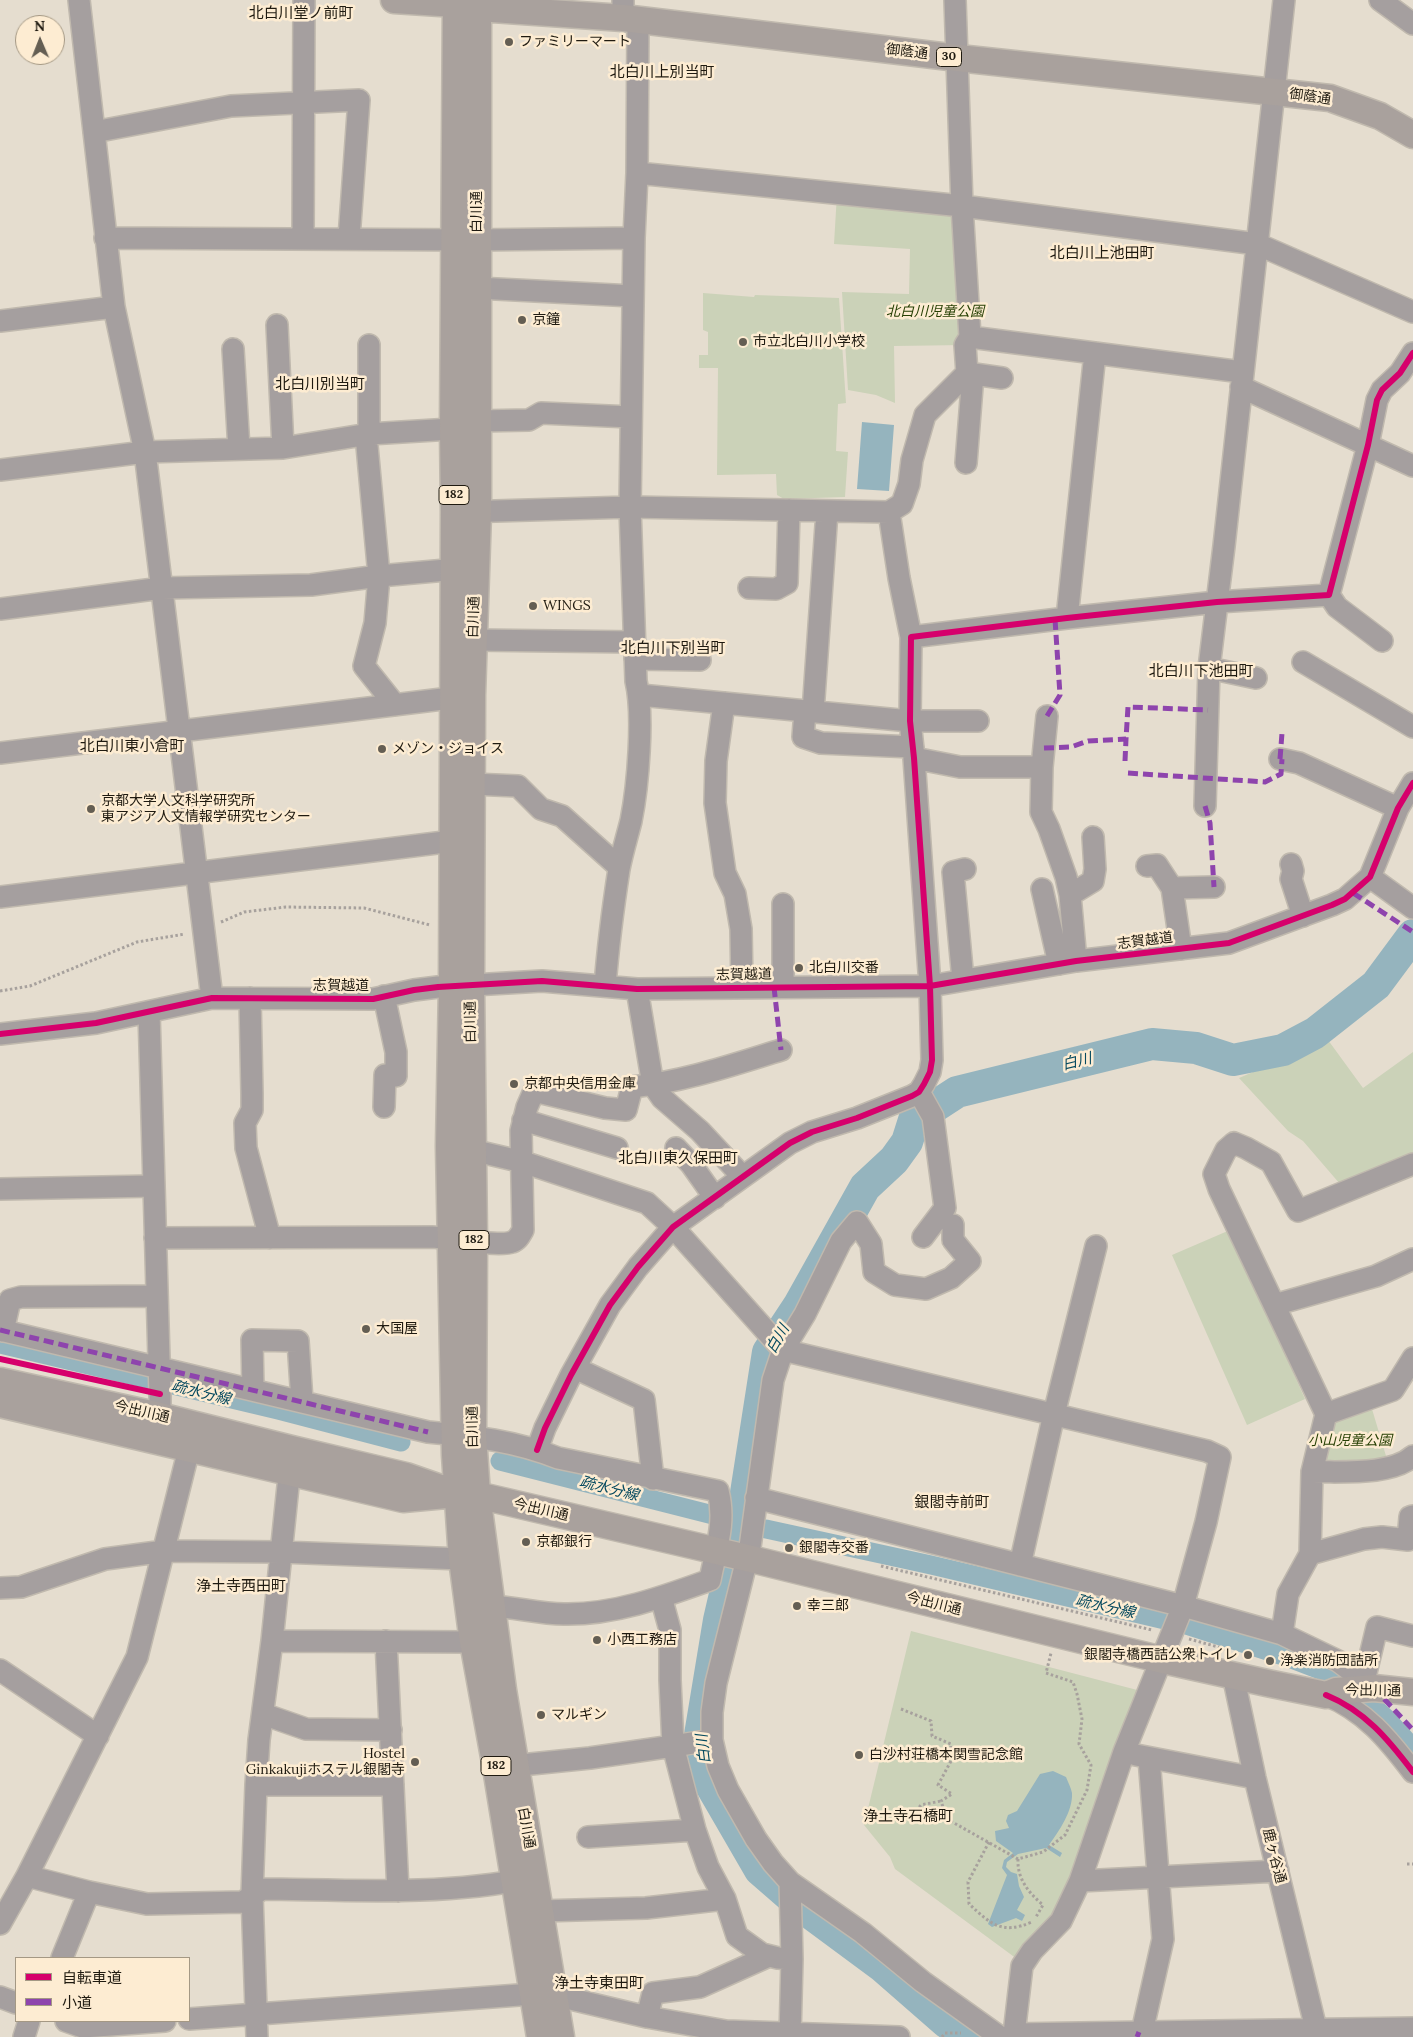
<!DOCTYPE html>
<html>
<head>
<meta charset="utf-8">
<style>
  body { margin:0 }
  #map { position:relative; width:1413px; height:2037px; overflow:hidden; background:#e5ddcf; font-family:Lora,"Noto Sans JP",serif }
  canvas { display:block }
  .legend { position:absolute; left:15px; top:1957px; width:175px; height:65px; box-sizing:border-box; background:#fdecd2; border:1px solid #a49884; margin:0; padding:6px 9px; list-style:none; font-size:15px; color:#1f1a10 }
  .legend li { display:flex; align-items:center; gap:10px; height:25px }
  .legend b { width:25px; border:1px solid #a49884 }
  .north { position:absolute; left:15px; top:15px; width:50px; height:50px; box-sizing:border-box; background:#fdecd2; border:1px solid #a49884; border-radius:50%; rotate:359deg; font-size:14px; font-weight:700; line-height:20px; text-align:center; color:#1f1a10 }
  .north::after { content:''; display:block; margin:auto; width:18px; height:22px; background:#645e53; clip-path:polygon(50% 0,100% 100%,50% 72%,0 100%) }
</style>
</head>
<body>
<div id="map">
<canvas width="1413" height="2037"></canvas>
<ul class="legend">
<li><b style="height:6px;background:#d6006c"></b>自転車道</li>
<li><b style="height:6px;background:#8e44ad"></b>小道</li>
</ul>
<div class="north">N</div>
</div>
<script>
const ctx = document.querySelector('canvas').getContext('2d');
ctx.lineJoin = 'round';
function fillPath(path, color) {
  ctx.fillStyle = color;
  ctx.fill(path, 'evenodd');
}
function strokePath(path, color, width, dash) {
  ctx.strokeStyle = color;
  ctx.lineWidth = width;
  ctx.lineCap = dash ? 'butt' : 'round';
  ctx.setLineDash(dash || []);
  ctx.stroke(path);
}
function drawText(font, color, halo, rows, align = 'center') {
  ctx.font = font + ' Lora,"Noto Sans JP",serif';
  ctx.lineWidth = 5;
  ctx.setLineDash([]);
  ctx.textBaseline = 'middle';
  ctx.strokeStyle = halo;
  ctx.fillStyle = color;
  for (const [text, x, y, turn = 0] of rows) {
    ctx.save();
    ctx.translate(x, y);
    ctx.rotate((+turn || 0) * Math.PI / 180);
    ctx.textAlign = isNaN(turn) ? turn : align;
    if (halo) ctx.strokeText(text, 0, 0);
    ctx.fillText(text, 0, 0);
    ctx.restore();
  }
}
const green = new Path2D(`
  M837,194l125,12 3,139 -71,1 1,57 -19,-8 -28,-5 -6,-98 67,2 1,-45 -76,-5z
  M703,293l51,4 1,-2 84,3 7,105 -8,1 -2,47 12,1 -3,45 -61,2 -7,-4 -1,-21 -59,1 1,-107h-19v-13h9v-23l-5,-2z
  M1328,1040l35,48 50,-36v104l-73,28 -37,-43 -15,-10 -49,-53z
  M1230,1230l75,169 -58,26 -75,-170z
  M1369,1399l20,67 -77,6 14,-58z
  M911,1631l230,60 -86,229 -38,39 -122,-90 -5,-12 -26,-32z`);
const water = new Path2D(`
  M862,422l32,3 -5,66 -32,-2z
  M1053,1771l13,6c2,5 5,11 6,16 1,18 -13,38 -23,52l13,8 -2,4 -14,-9 -28,6 -11,8 -1,5 5,5 6,2 2,12 5,11 -7,13 8,5 -3,6 -6,-3 -24,9 -4,-3 19,-49 -5,-7 2,-8 9,-7 -17,-12 -1,-10 14,-3 -3,-7 2,-6 9,-4 23,-37z`);
const canal = new Path2D(`
  M0,1344l278,66 123,32
  M500,1461l217,55
  M766,1529l165,36 255,60 100,32 47,18 29,21 25,23 26,29`);
const river = new Path2D(`
  M968,2037l-22,-15 -63,-55 -77,-57 -46,-40 -51,-88 -9,-47 19,-115 22,-95 27,-173 31,-47 66,-118 29,-27 13,-18 7,-22 43,-28 195,-48 44,4 37,12 50,-10 32,-17 61,-48 37,-50`);
const path = new Path2D(`
  M221,922l23,-10 42,-5 78,1 66,17
  M0,991l30,-5 107,-44 48,-8
  M881,1566l271,64
  M1189,1639l33,9 2,3
  M901,1709l30,12 1,15 19,8v17l-13,24 14,9 -11,7 6,18 71,40 25,-7 22,-17 22,-45 4,-25 -12,-21 3,-25 -5,-25 -4,-12 -27,-9 5,-20
  M916,1811l5,-6 20,-4
  M989,1842l-21,40 1,22c22,20 32,31 63,18
  M1018,1859c-1,20 11,34 25,46l-7,12
  M1407,1864h6
  M942,2037l3,-4h16`);
const minor = new Path2D(`
  M79,0l35,307 31,145 67,546
  M1380,0l33,24
  M623,18v-18
  M94,132l137,-26 128,-6 -10,138
  M637,173l325,33 295,38 156,68
  M105,238l372,2 157,-2
  M303,238l1,-238
  M477,288l156,8
  M0,321l114,-14
  M277,325l6,123
  M970,337l272,35
  M369,345v89
  M233,349l6,100
  M967,373l35,5
  M1241,387l172,79
  M478,421l51,-1 12,-7 90,4
  M366,435l13,141 -4,47 -11,43 31,39
  M966,463l7,-89
  M0,470l145,-18 138,-4 86,-14 99,-6
  M462,512l168,-5 259,5 13,-8 7,-20 3,-24 13,-45 42,-42 -2,-28 5,-8 -8,-131 -7,-206
  M889,512l10,66 12,59
  M749,588l27,1 11,-6 2,-73
  M1329,595l8,12 45,34
  M0,609l162,-21 149,-3 68,-9 90,-8
  M1067,618l28,-265
  M474,640l161,2
  M635,659l65,1
  M1303,662l110,65
  M1209,668l47,10
  M640,695l270,26h68
  M724,703l-8,58 -1,42 10,70 10,21 6,35 1,59
  M805,711l-2,26 18,6 92,4
  M813,712l14,-201
  M1047,716l-5,51 -1,45 8,17 17,48 4,18 6,66
  M0,753l467,-57
  M914,758l46,9h82
  M1280,759l19,4 99,45
  M472,784l46,2 23,23 21,7 57,51
  M1205,806l4,-138 15,-122 60,-546
  M1291,864l2,7 -2,8 12,37
  M1147,866l10,-1 15,23 9,61
  M1370,877l43,31
  M1172,888l42,-1
  M1042,889l17,75
  M1070,895l23,-14 2,-12 -2,-32
  M0,897l469,-58
  M783,904v83
  M963,980l-10,-108 12,-3
  M605,986c3,-39 8,-78 14,-117 3,-16 8,-32 12,-48 7,-35 13,-106 5,-140l-6,-174 4,-269 3,-65 1,-152
  M637,989l16,96 9,13 38,33 42,45
  M250,998l2,96v16l-7,13 1,25 24,90
  M149,1012l11,382v22l-3,16
  M0,1034l96,-11 116,-25 161,1 41,-9 24,-3 104,-6 95,8 293,-3 146,-25 153,-18 103,-38 13,-6 25,-22 28,-69 15,-25
  M919,1092l14,25 12,91 -22,29
  M384,1107l1,-32 11,1v-24l-12,-56
  M523,1120l94,28
  M459,1147l64,15 124,41 26,24 110,123 -10,30 -23,167 -34,136 -4,29v28l6,26 10,24 28,49 17,24 17,19 73,51 60,49 77,55
  M676,1148l15,16 24,34
  M0,1189l154,-3
  M155,1238l277,-1c17,1 68,10 80,5 6,-2 8,-7 11,-12l-2,-99 6,-24 7,-16 71,17 21,2 6,-23c51,-5 100,-22 149,-37
  M1274,1305l102,-29 37,-17
  M0,1330l428,102c45,4 88,9 130,26l160,33c8,31 -2,58 -8,89 -47,17 -96,35 -146,34 -25,0 -49,-7 -74,-8
  M3,1331l7,-31 11,-3 136,-1
  M575,1368l69,32 9,79
  M253,1390l-1,-50 46,1 4,60
  M1326,1414l67,-24 20,-32
  M537,1450l8,-22 26,-53 39,-70 28,-38 35,-40 117,-84 22,-11 45,-14 55,-22 7,-4 5,-8 6,-12 2,-12 -2,-74 -16,-228 -4,-37 1,-84 156,-19 150,-16 112,-7 39,-150 9,-45 5,-10 18,-17 13,-20
  M1312,1472c28,-1 79,4 101,-16
  M756,1498l427,108 23,-84 14,-65 -13,-6 -424,-101 22,-36 36,-73 16,-19 14,22 3,28 21,13 31,4 25,-11 19,-17 -17,-21v-15
  M1310,1554l54,-15 18,-2 26,3 2,-23 3,-1
  M1020,1565l34,-151 42,-168
  M0,1588l21,-1 84,-28 60,-8 116,1 181,7
  M661,1597l9,33v50l3,66 39,-6
  M1282,1634l56,27 36,27
  M272,1641l201,1
  M386,1641l12,250
  M0,1670l98,66
  M1233,1675l22,103 63,259
  M1364,1681l13,-54 36,9
  M1326,1695c39,16 62,44 87,77
  M263,1714l43,15 85,1
  M1136,1755l119,23
  M501,1767l89,-9 83,-12 22,84 13,37 17,32 12,37 25,18 16,4 14,1
  M256,1785h137
  M588,1837l107,-7
  M27,1876l62,16 58,12 96,-2 19,-13c88,1 180,7 268,-11
  M1080,1881l198,-10
  M790,1882l2,77 -2,78
  M541,1911l105,-3 79,-9
  M0,1924l27,-48 110,-219 56,-224
  M62,1958l27,-66
  M0,1997l16,6
  M647,2017l6,-24 47,-6 69,-31
  M189,2019l344,-25 21,1 93,22 79,14 173,6
  M66,2021l17,6 82,-6
  M1142,2032l21,-93 -14,-181
  M1014,2034l8,-68 10,-15 29,-30 19,-40 44,-129 59,-146 99,28 6,-40 22,-40 2,-82 14,-58 -107,-225 -5,-15 12,-24 8,-7 12,5 25,14 27,49 115,-47
  M24,2037l5,-16
  M257,2037l-5,-142 4,-110 3,-45 13,-99 19,-184
  M1011,2037l3,-3 399,-6`);
const major = new Path2D(`
  M394,0l62,4 22,4 145,10 335,40 372,40 50,18 33,19
  M456,0l-3,428 1,84 -2,474 -3,160 6,309 7,104 11,83 23,126 44,269
  M478,0v512l-6,183 -1,289 3,257 -1,195 4,59 26,195 58,347
  M0,1381l160,35 132,33 114,27 43,15
  M0,1404l403,95 54,-5 20,1 270,63 416,102 104,23 59,12 10,-4 38,-3 39,4`);
const quiet = new Path2D(`
  M1047,716l13,-21 -5,-76
  M1044,748l27,-1 17,-6 38,-2 2,-32 80,3
  M1280,759l2,-26
  M1125,761l1,-22
  M1128,773l137,9 16,-8 1,-15
  M1205,806l5,17 4,64
  M1353,893l60,39
  M774,987l7,63
  M0,1330l428,102
  M1374,1688l39,42
  M1137,2037l2,-5`);
const cycleway = new Path2D(`
  M0,1034l96,-11 116,-25 161,1 41,-9 24,-3 104,-6 95,8 293,-3 146,-25 153,-18 103,-38 13,-6 25,-22 28,-69 15,-25
  M0,1359l160,35
  M537,1450l8,-22 26,-53 39,-70 28,-38 35,-40 117,-84 22,-11 45,-14 55,-22 7,-4 5,-8 6,-12 2,-12 -2,-74 -16,-228 -4,-37 1,-84 156,-19 150,-16 112,-7 39,-150 9,-45 5,-10 18,-17 13,-20
  M1326,1695c39,16 62,44 87,77`);
const markers = [
  [509,42,5,"#645e53"],
  [522,320,5,"#645e53"],
  [743,342,5,"#645e53"],
  [533,606,5,"#645e53"],
  [382,749,5,"#645e53"],
  [91,809,5,"#645e53"],
  [799,968,5,"#645e53"],
  [514,1084,5,"#645e53"],
  [366,1329,5,"#645e53"],
  [526,1542,5,"#645e53"],
  [789,1548,5,"#645e53"],
  [797,1606,5,"#645e53"],
  [597,1640,5,"#645e53"],
  [1248,1655,5,"#645e53"],
  [1270,1661,5,"#645e53"],
  [541,1715,5,"#645e53"],
  [859,1755,5,"#645e53"],
  [415,1762,5,"#645e53"]
];
const shields = [
  [949,57,25],
  [454,495,30],
  [474,1240,30],
  [496,1766,30]
];
const shieldNames = [
  ["30",949,57],
  ["182",454,495],
  ["182",474,1240],
  ["182",496,1766]
];
const poiNames = [
  ["ファミリーマート",519,42],
  ["京鐘",532,320],
  ["市立北白川小学校",753,342],
  ["WINGS",543,606],
  ["メゾン・ジョイス",392,749],
  ["京都大学人文科学研究所",101,801],
  ["東アジア人文情報学研究センター",101,817],
  ["北白川交番",809,968],
  ["京都中央信用金庫",524,1084],
  ["大国屋",376,1329],
  ["京都銀行",536,1542],
  ["銀閣寺交番",799,1548],
  ["幸三郎",807,1606],
  ["小西工務店",607,1640],
  ["銀閣寺橋西詰公衆トイレ",1238,1655,"right"],
  ["浄楽消防団詰所",1280,1661],
  ["マルギン",551,1715],
  ["Hostel",405,1754,"right"],
  ["Ginkakujiホステル銀閣寺",405,1770,"right"],
  ["白沙村荘橋本関雪記念館",869,1755]
];
const streetNames = [
  ["御蔭通",907,52,7],
  ["御蔭通",1310,97,8],
  ["白川通",477,212,-90],
  ["白川通",474,617,-88],
  ["志賀越道",1145,941,-7],
  ["志賀越道",744,975,-1],
  ["志賀越道",341,986],
  ["白川通",471,1022,-91],
  ["今出川通",142,1412,13],
  ["白川通",473,1427,-91],
  ["今出川通",541,1510,13],
  ["今出川通",934,1604,14],
  ["今出川通",1373,1691,1],
  ["白川通",526,1828,80],
  ["鹿ヶ谷通",1274,1856,76]
];
const parkNames = [
  ["北白川児童公園",935,312],
  ["小山児童公園",1350,1441]
];
const neighbourhoodNames = [
  ["北白川堂ノ前町",301,14],
  ["北白川上別当町",662,73],
  ["北白川上池田町",1102,254],
  ["北白川別当町",320,385],
  ["北白川下別当町",673,649],
  ["北白川下池田町",1201,672],
  ["北白川東小倉町",132,747],
  ["北白川東久保田町",678,1159],
  ["銀閣寺前町",952,1503],
  ["浄土寺西田町",241,1587],
  ["浄土寺石橋町",908,1817],
  ["浄土寺東田町",599,1984]
];
const waterNames = [
  ["白川",1077,1062,-14],
  ["白川",778,1339,-60],
  ["疏水分線",201,1393,14],
  ["疏水分線",609,1489,14],
  ["疏水分線",1105,1607,13],
  ["白川",704,1749,-97]
];
fillPath(green, '#cbd2b8');
fillPath(water, '#95b4be');
strokePath(canal, '#95b4be', 19);
strokePath(river, '#95b4be', 32);
strokePath(minor, '#c0b9ae', 24);
strokePath(major, '#c0b9ae', 29);
strokePath(path, '#a7a19d', 3, [2.5, 2.5]);
strokePath(minor, '#a59f9f', 21);
strokePath(major, '#a9a19d', 26);
strokePath(quiet, '#8e44ad', 5, [10, 5]);
strokePath(cycleway, '#d6006c', 6);
for (const [x, y, r, color] of markers) {
  const dot = new Path2D();
  dot.arc(x, y, r, 0, 2 * Math.PI);
  ctx.fillStyle = color;
  ctx.fill(dot);
  strokePath(dot, '#fdecd2', 2);
}
for (const [x, y, w] of shields) {
  const box = new Path2D();
  box.roundRect(x - w / 2, y - 9.5, w, 19, 4);
  ctx.fillStyle = '#fdecd2';
  ctx.fill(box);
  strokePath(box, '#1f1a10', 1);
}
drawText('bold 12px', '#1f1a10', null, shieldNames);
drawText('14px', '#1f1a10', '#fdecd2', poiNames, 'left');
drawText('14px', '#1f1a10', '#fdecd2', streetNames);
drawText('italic 14px', '#274004', '#fdecd2', parkNames);
drawText('15px', '#1f1a10', '#fdecd2', neighbourhoodNames);
drawText('italic 15px', '#064a5f', '#fdecd2', waterNames);
</script>
</body>
</html>
